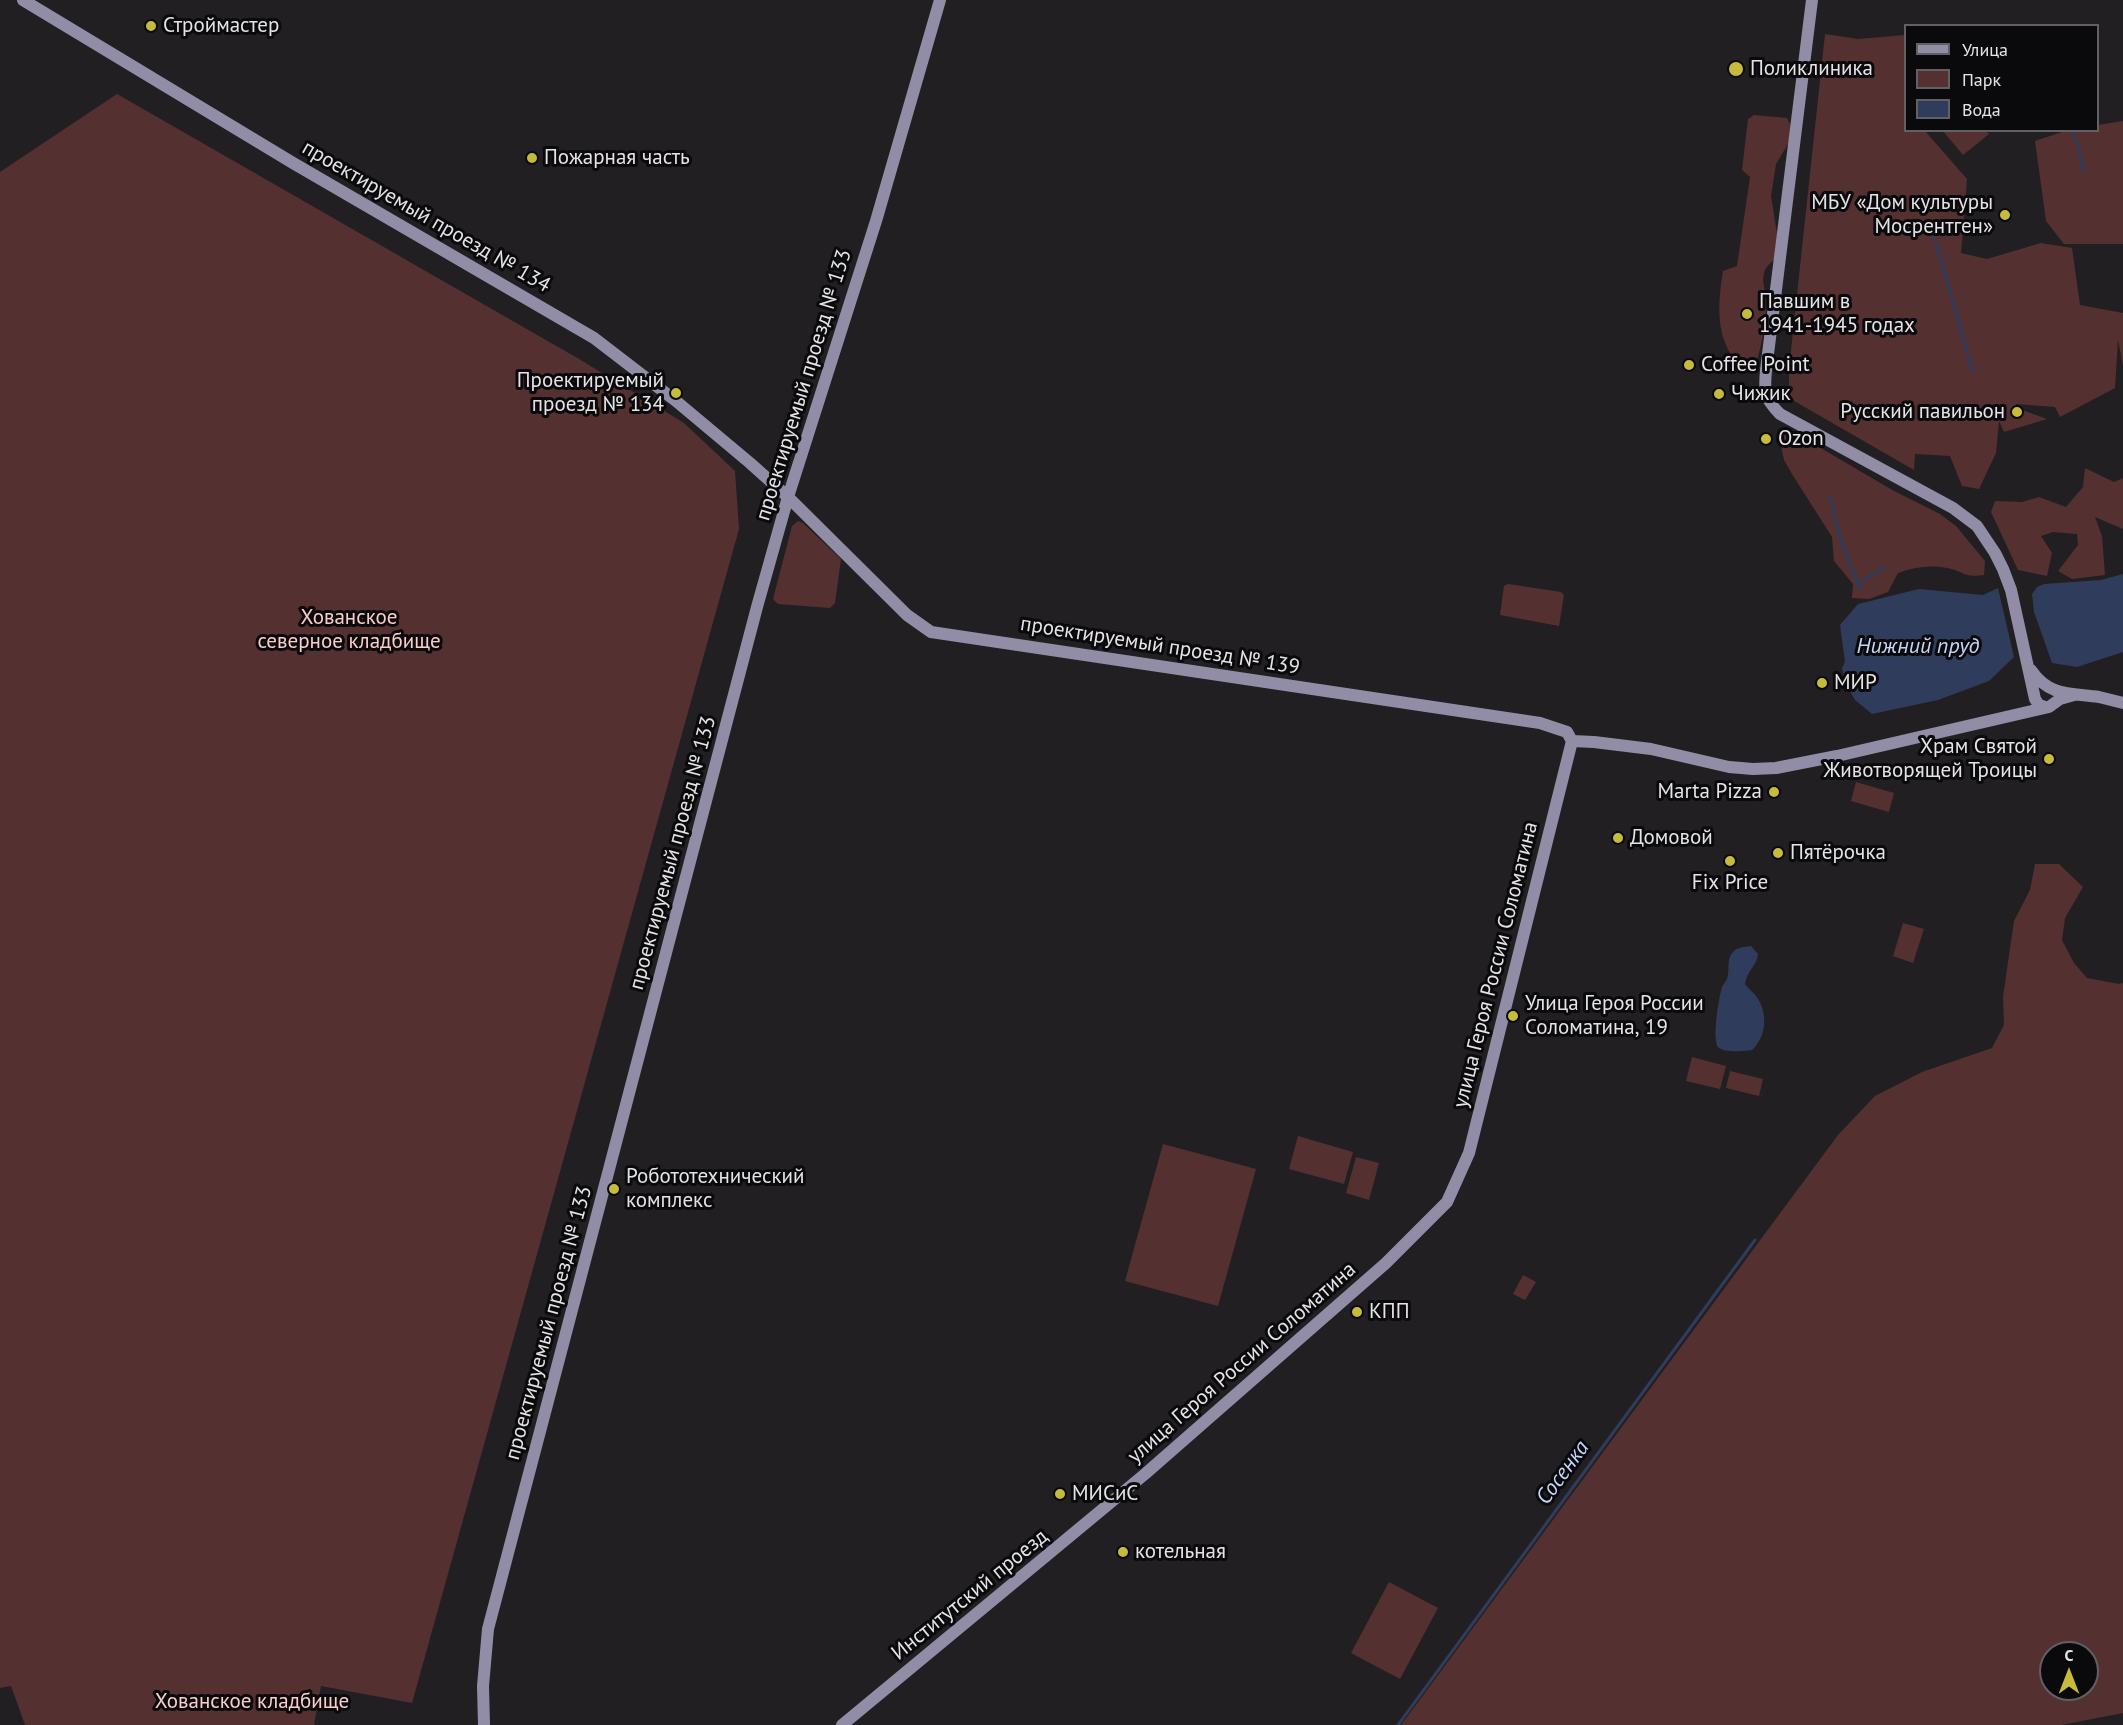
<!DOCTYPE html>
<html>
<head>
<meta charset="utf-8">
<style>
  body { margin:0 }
  #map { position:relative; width:2123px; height:1725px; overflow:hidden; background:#221f22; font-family:"PT Sans",sans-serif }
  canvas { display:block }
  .legend { position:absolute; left:1904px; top:24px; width:195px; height:108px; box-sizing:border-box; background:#0a090b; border:2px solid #626062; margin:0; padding:8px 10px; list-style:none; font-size:18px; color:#e5e3e5 }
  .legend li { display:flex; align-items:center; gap:12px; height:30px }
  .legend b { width:30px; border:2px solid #626062 }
  .north { position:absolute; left:2039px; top:1641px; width:60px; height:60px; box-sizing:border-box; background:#0a090b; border:2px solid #626062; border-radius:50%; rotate:0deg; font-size:16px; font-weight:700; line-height:24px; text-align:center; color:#e5e3e5 }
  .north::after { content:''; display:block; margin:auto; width:21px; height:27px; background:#c7bb3b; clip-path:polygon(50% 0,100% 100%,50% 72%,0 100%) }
</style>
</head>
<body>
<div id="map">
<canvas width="2123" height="1725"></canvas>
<ul class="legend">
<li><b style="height:8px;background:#928da7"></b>Улица</li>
<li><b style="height:16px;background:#553031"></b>Парк</li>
<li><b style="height:16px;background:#2f3c5b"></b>Вода</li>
</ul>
<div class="north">С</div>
</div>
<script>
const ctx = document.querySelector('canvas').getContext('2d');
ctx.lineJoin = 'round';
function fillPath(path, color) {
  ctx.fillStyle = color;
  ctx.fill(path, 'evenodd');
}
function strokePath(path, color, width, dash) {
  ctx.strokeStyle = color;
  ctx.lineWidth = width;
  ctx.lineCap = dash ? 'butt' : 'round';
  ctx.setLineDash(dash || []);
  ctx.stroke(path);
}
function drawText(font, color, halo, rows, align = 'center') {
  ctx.font = font + ' "PT Sans",sans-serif';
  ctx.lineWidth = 6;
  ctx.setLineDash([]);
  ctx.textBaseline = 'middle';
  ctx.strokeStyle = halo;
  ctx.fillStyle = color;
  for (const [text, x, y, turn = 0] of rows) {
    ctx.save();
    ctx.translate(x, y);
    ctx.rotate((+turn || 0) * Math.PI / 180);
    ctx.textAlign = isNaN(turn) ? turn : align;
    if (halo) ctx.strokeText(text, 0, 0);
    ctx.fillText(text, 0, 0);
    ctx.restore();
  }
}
const green = new Path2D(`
  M1825,34l33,5 47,-4 1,95 19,1 42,48 -6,74 26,6 54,-16 31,5 8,57 43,8v53l-5,-26 -3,48 -55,29 -5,-10 -39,-3 -2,3 33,12 -43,13 -5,-11 -3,32 -17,36 -17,-3 -12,-30 -35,-2 -1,16 -125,-72v-29z
  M117,94l462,265 105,64 51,48 4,58 -327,1174 -91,-17 -7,39h-289l-14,-39 -11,2v-1516z
  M1754,115l33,3 5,10 -4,16 -12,20 -5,32 7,44v17c-5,4 -11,8 -13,13 -4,11 0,17 1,28 2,18 -6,57 -13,74l-9,-1c-29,-29 -27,-62 -21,-100l14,-5 13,-89 -8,-7 6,-51z
  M2123,121v123h-59l-18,-23 -11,-80 30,-10 33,-1v-5z
  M1943,131h43l3,3 -26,21z
  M1788,434l31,13 75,44 46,23 16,12 29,35 -1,14c-21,3 -20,-4 -37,-7 -17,-3 -33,-1 -49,5l-10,19 -19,7 -17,-1 1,-14 -19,-23 -2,-24 -40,-63 -8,-14 -5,-24z
  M2085,468l29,14 9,-4v51l-28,-12 7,19 3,39 -33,4 -14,-8 20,-26 -1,-11 -24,-2 -12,4 11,17 -5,23 -29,-6 -27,-58 4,-11 27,1 17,-5 27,10 17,-20z
  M798,521l5,2 38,36 -6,44 -5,5 -52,-4 -5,-5 19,-73z
  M1508,584l53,8 3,3 -5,31 -59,-11 4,-29z
  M1856,782l38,11 -5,19 -38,-11z
  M2035,864h24l24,23 -18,31 -3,22 12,23 13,15 32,6 4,-1v730l-62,12h-660l437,-590 37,-39 47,-24 70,-24 12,-23 -1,-28 11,-76 16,-31zM2051,1653h36v36h-36z
  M1903,923l21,6 -11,34 -20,-7z
  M1692,1057l34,9 -6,23 -34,-8z
  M1730,1071l33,8 -4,17 -33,-8z
  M1298,1136l55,16 -9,32 -55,-15z
  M1163,1144l93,25 -38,137 -93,-25z
  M1356,1157l23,6 -10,37 -23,-7z
  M1523,1275l13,7 -11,18 -12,-6z
  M1389,1582l49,26 -38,71 -49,-26z`);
const water = new Path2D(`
  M2123,574v78l-46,15 -25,-4 -18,-51 -2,-18 5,-7 7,-3 57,-4z
  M1998,588l16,69 -25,24 -51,19 -66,14 -17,-14 -10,-17 -3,-15 3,-6 -5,-37 18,-21 61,-15 64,6z
  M1751,946l7,8c-1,12 -12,18 -13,30 4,6 10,9 13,15 10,16 8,38 -6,51 -8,1 -26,3 -33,-2 -8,-6 0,-51 3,-61 1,-3 4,-5 5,-8 3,-8 -1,-20 6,-27 5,-5 11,-5 18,-6z`);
const stream = new Path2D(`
  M2073,130l1,6
  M2076,139l8,32
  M1933,232l40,140
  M1830,498l11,43 19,48
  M1858,583l27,-16
  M1398,1725l357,-485`);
const secondary = new Path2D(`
  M23,0l270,163 301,175 82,63 74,62 38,34 119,118 24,17 609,91 27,9 5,9
  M1812,0l-46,370c-2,22 -2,28 14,44l173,94 24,18 18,27 8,16 8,21 24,109 4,6 6,2
  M2031,670c18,27 41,23 68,27 8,2 16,4 24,6
  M1572,741l22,1 57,7 78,18 24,2 23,-1 61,-12 212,-49 11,-8 14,-4
  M484,1725l-1,-39 5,-57 269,-1022 31,-110 88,-276 64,-221
  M842,1725l303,-251 241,-211 61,-61 22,-49 103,-412`);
const markers = [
  [151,26,6,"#c7bb3b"],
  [1736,69,8,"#c7bb3b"],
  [532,158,6,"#c7bb3b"],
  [2005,215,6,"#c7bb3b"],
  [1747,314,6,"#c7bb3b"],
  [1689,365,6,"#c7bb3b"],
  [676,393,6,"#c7bb3b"],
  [1719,394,6,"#c7bb3b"],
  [2017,412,6,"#c7bb3b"],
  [1766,439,6,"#c7bb3b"],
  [1822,683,6,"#c7bb3b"],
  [2049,759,6,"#c7bb3b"],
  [1774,792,6,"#c7bb3b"],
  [1618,838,6,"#c7bb3b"],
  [1778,853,6,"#c7bb3b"],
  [1730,861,6,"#c7bb3b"],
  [1513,1016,6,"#c7bb3b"],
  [614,1189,6,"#c7bb3b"],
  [1357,1312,6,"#c7bb3b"],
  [1060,1494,6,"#c7bb3b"],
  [1123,1552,6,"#c7bb3b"]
];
const poiNames = [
  ["Строймастер",163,26],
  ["Поликлиника",1750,69],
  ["Пожарная часть",544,158],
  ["МБУ «Дом культуры",1993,203,"right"],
  ["Мосрентген»",1993,227,"right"],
  ["Павшим в",1759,302],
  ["1941-1945 годах",1759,326],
  ["Coffee Point",1701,365],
  ["Проектируемый",664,381,"right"],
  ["проезд № 134",664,405,"right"],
  ["Чижик",1731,394],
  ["Русский павильон",2005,412,"right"],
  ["Ozon",1778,439],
  ["МИР",1834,683],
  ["Храм Святой",2037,747,"right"],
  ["Животворящей Троицы",2037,771,"right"],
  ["Marta Pizza",1762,792,"right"],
  ["Домовой",1630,838],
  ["Пятёрочка",1790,853],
  ["Fix Price",1730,883,"center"],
  ["Улица Героя России",1525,1004],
  ["Соломатина, 19",1525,1028],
  ["Робототехнический",626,1177],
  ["комплекс",626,1201],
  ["КПП",1369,1312],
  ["МИСиС",1072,1494],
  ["котельная",1135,1552]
];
const streetNames = [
  ["проектируемый проезд № 134",426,217,30],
  ["проектируемый проезд № 133",804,385,-73],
  ["проектируемый проезд № 139",1160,646,9],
  ["проектируемый проезд № 133",673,853,-75],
  ["улица Героя России Соломатина",1496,965,-76],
  ["проектируемый проезд № 133",549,1323,-75],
  ["улица Героя России Соломатина",1242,1363,-41],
  ["Институтский проезд",970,1595,-39]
];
const parkNames = [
  ["Хованское",349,618],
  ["северное кладбище",349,642],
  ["Хованское кладбище",252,1702]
];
const waterNames = [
  ["Нижний пруд",1918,647],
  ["Сосенка",1563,1473,-54]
];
fillPath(green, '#553031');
fillPath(water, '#2f3c5b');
strokePath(stream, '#2f3c5b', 3);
strokePath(secondary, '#928da7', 12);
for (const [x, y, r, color] of markers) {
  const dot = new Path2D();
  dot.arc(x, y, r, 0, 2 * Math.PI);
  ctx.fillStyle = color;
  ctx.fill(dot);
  strokePath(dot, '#0a090b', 2);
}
drawText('21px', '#e5e3e5', '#0a090b', poiNames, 'left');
drawText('21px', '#e5e3e5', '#0a090b', streetNames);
drawText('21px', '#facdcc', '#0a090b', parkNames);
drawText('italic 22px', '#c5d5f8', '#0a090b', waterNames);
</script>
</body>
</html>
